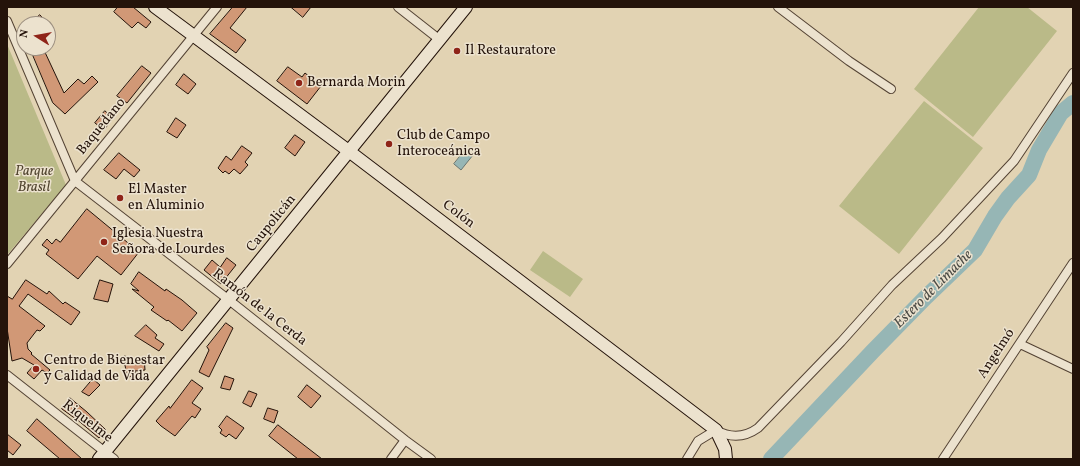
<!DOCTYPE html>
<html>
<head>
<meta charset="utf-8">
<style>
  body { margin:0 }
  #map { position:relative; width:1080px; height:466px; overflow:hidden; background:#e2d3b3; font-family:Vollkorn,serif }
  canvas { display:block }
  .frame { position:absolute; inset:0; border:8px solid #24130a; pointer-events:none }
  .north { position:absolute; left:16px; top:16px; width:40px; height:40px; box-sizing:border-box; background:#ece2ce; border:1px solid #9c8f80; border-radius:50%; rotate:281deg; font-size:11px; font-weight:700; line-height:16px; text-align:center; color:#24130a }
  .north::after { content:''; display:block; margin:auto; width:14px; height:18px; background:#8f2418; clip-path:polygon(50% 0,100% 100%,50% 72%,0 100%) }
</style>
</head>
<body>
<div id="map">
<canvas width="1080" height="466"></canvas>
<div class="frame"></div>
<div class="north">N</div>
</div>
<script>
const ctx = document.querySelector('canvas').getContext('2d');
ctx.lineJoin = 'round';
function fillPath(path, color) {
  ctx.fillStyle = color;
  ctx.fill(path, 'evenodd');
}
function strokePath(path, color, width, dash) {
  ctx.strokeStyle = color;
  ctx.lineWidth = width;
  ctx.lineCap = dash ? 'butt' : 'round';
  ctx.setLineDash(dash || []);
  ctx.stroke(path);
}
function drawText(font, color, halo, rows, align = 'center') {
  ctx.font = font + ' Vollkorn,serif';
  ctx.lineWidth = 3;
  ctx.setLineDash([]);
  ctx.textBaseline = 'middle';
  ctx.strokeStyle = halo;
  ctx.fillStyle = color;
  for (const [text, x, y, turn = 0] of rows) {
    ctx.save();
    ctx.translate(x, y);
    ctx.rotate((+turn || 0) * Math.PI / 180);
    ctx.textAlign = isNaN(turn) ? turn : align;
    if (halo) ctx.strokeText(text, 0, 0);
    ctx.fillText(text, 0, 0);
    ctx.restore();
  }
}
const green = new Path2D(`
  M979,7h48l30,24 -84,106 -59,-48z
  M7,44l59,141 -59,70z
  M924,101l59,47 -84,106 -60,-48z
  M543,251l40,28 -13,18 -40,-27z`);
const water = new Path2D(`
  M466,149l7,6 -12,15 -7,-6z`);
const river = new Path2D(`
  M771,459l102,-108 53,-54 49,-47 20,-34 13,-18 21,-23 10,-25 22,-37 12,-10`);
const building = new Path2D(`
  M118,7h15l18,15 -5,6 -8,-6 -6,6 -18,-16z
  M233,7h14l-17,21 16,12 -10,13 -26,-19z
  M291,7h20l-8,10z
  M40,15l8,9h-18z
  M30,48h13l21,45 14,-14 6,5 8,-8 6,6 -33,32 -12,-11z
  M142,66l9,7 -24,30 -10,-7z
  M288,67l14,10 3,-4 16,13 -14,18 -30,-23z
  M184,74l12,10 -8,10 -12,-9z
  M105,111l8,7 -9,12 -9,-7z
  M176,118l10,7 -9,13 -10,-6z
  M295,135l10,7 -10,14 -10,-8z
  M242,146l10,7 -7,9 3,3 -8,9 -6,-5 -5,5 -4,-3 -2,2 -5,-5 8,-12 5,4z
  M119,153l21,17 -6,7 -10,-8 -8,10 -12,-9z
  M87,209l52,43 -18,23 -24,-19 -19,23 -32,-25 3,-4 -7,-5 5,-6 5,5 4,-5 4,3z
  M227,258l9,7 -15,19 -17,-14 8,-10 8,7z
  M139,272l26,19 1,-2 16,11 15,13 -15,18 -14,-11 -1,1 -16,-11 3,-3 -22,-18 7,2 -8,-7z
  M26,280l21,14 2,-3 14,13 2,-2 15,10 -9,13 -43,-31 -9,12 26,20 -5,5 -3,-1 -10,13 1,6 4,4 -1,1 19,16 -3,3 -5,-3 -8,9 -7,-6 7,-8 -12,-7 -10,3 -5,-33v-32l5,3z
  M100,280l13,4 -5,18 -14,-3z
  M226,323l7,5 -24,49 -10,-5 10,-22 -2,-3z
  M146,325l11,10 -2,3 9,6 -5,7 -24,-15z
  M125,356l5,4 14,-3 1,13 -10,1v5l-8,1 -2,-12 -6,-3z
  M225,376l9,3 -4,11 -9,-2z
  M93,379l7,6 -11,11 -7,-4z
  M192,380l11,8 -11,15 9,6 -6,9 -3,-2 -17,20 -14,-10 -5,-5 13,-15 1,2z
  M307,385l14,11 -10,12 -13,-11z
  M249,391l8,3 -6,13 -8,-4z
  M70,398l17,14 19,18 -7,8 -19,-16 -18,-13z
  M268,408l10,3 -4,12 -10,-4z
  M227,416l17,12 -8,11 -7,-5 -3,3 -6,-4 2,-3 -3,-3z
  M37,419l45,40h-22l-33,-28z
  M278,425l44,34h-24l-29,-23z
  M7,434l14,11 -8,10 -6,-5z`);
const street = new Path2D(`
  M398,7l42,33
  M778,7l71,54 42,28
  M7,21l68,160 154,119 176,140 26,19
  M7,264l210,-257
  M1020,344l53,25
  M7,375l107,84
  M391,459l14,-19
  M687,459l11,-18 18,-11c14,8 28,8 42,-2l83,-86 51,-57 50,-47 43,-46 29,-31 59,-88
  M943,459l130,-196`);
const secondary = new Path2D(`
  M155,7l195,145 366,278 9,19 1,10
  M99,459l367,-452`);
const markers = [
  [457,51,4,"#8f2418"],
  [299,83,4,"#8f2418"],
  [389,144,4,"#8f2418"],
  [120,198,4,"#8f2418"],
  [104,242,4,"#8f2418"],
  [36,369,4,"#8f2418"]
];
const poiNames = [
  ["Il Restauratore",465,51],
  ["Bernarda Morin",307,83],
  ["Club de Campo",397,136],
  ["Interoceánica",397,152],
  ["El Master",128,190],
  ["en Aluminio",128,206],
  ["Iglesia Nuestra",112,234],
  ["Señora de Lourdes",112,250],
  ["Centro de Bienestar",44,361],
  ["y Calidad de Vida",44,377]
];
const streetNames = [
  ["Baquedano",102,127,-51],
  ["Colón",458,215,37],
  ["Caupolicán",272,224,-51],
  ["Ramón de la Cerda",259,308,38],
  ["Angelmó",997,354,-57],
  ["Riquelme",87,422,38]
];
const parkNames = [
  ["Parque",34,172],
  ["Brasil",34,188]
];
const waterNames = [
  ["Estero de Limache",934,290,-45]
];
fillPath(green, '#baba88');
fillPath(water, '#96b6b5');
strokePath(water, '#687571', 1);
strokePath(river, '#96b6b5', 16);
fillPath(building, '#d19876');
strokePath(building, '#24130a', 1);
strokePath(street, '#544334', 10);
strokePath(secondary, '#24130a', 14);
strokePath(street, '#ece2ce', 8);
strokePath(secondary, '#ece2ce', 12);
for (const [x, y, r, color] of markers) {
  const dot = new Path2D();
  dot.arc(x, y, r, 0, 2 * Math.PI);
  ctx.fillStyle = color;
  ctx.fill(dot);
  strokePath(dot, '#ece2ce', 1.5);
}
drawText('14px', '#24130a', '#ece2ce', poiNames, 'left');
drawText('14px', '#24130a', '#ece2ce', streetNames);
drawText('italic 14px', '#514530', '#ece2ce', parkNames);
drawText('italic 15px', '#4c4c46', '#ece2ce', waterNames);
</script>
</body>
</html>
